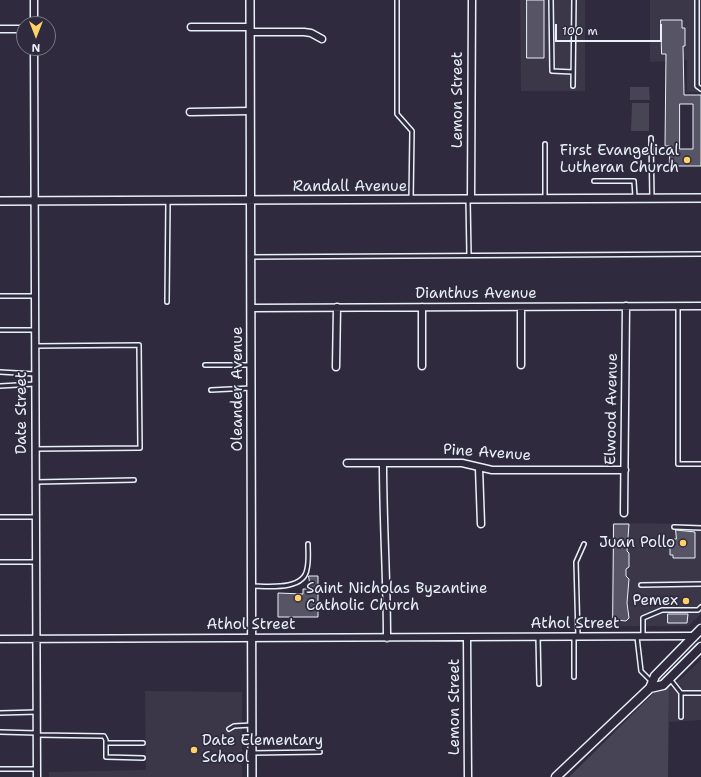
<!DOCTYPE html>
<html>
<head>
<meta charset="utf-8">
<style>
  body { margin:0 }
  #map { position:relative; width:701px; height:777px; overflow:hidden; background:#2f2a3d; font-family:"Shantell Sans",sans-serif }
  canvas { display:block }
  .north { position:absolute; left:16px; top:16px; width:40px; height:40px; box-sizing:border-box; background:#2f2a3d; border:1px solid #797a88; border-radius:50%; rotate:180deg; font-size:11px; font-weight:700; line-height:16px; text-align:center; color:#e8f1f8 }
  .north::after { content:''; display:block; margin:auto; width:14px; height:18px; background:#ffd166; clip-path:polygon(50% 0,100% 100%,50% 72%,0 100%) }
  .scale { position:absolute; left:555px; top:24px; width:107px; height:18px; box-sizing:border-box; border:2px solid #e8f1f8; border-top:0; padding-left:5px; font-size:12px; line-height:14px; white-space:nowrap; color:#e8f1f8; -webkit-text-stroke:3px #2f2a3d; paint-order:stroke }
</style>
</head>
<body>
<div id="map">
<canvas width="701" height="777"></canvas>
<div class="north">N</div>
<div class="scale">100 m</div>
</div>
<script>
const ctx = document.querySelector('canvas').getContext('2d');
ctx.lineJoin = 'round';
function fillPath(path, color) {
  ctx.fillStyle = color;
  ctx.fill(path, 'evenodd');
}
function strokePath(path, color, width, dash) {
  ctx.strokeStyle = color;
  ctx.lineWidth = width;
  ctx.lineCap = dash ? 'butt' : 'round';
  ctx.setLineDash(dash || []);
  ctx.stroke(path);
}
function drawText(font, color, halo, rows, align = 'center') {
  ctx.font = font + ' "Shantell Sans",sans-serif';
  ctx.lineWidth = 3.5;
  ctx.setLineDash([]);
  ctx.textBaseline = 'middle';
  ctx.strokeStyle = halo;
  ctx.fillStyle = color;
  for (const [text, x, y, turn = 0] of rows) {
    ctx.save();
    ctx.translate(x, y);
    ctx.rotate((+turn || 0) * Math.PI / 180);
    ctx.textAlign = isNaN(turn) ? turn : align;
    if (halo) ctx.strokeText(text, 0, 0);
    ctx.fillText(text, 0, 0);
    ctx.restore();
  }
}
const built = new Path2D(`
  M520,0h65v91h-64z
  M650,0h51v92h-14v-32l-37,2z
  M612,523l89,1v90l-13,12h-77z
  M701,660v60l-32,2v-33z
  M145,691l97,1v85h-193v-5l97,-2z`);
const green = new Path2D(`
  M630,87h19l1,13h-20z
  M632,103h17v28h-18z
  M669,685l-1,92h-99l90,-89z`);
const building = new Path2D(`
  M527,0h17v58h-17z
  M661,20h21v8h3v18h-2l1,49h17v71h-24v3h-8l1,-23h-5l1,-92h-4zM680,104h13v45h-13z
  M614,524h15l-2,27 2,2v14l-3,2v7l3,3 -2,24 2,15 -3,3 -10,-1 -3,-2z
  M676,530l19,2v26h-22v-3h-3v-16h6z
  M309,576h9v41h-40v-24l25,1v-5h7z
  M668,614h20l-1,9h-19z`);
const service = new Path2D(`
  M397,0v114l15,17 -1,69
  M551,0l1,71 21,1
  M697,0v86l4,3
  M573,86l1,-86
  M651,138l1,60
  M545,144v55
  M594,181h40l1,16
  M468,199l1,56
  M251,257l450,-3
  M0,296h34
  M167,302l1,-101
  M678,306v158h23
  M0,330h35
  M35,346l104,-1 1,103 -105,1
  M205,365h46
  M0,372l35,2
  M0,386l35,-2
  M211,390l40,-2
  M36,482l98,-2
  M0,517h36
  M674,527l27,1
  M0,562h36
  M641,585l60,-1
  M252,586c15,0 52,5 55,-17 2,-8 1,-17 1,-25
  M538,637l1,47
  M574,637v40
  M578,637l-2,-75 8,-18
  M637,637l4,34 10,10
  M643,637v-19l19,-8h36l3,-3
  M670,679l11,14
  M0,713l37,-1
  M681,717v-24h20
  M229,729l5,-3 18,-1
  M0,732l37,1
  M37,735l67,1 2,4v17l37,1
  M106,743h37
  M252,753l68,-1
  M0,769h37`);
const minor = new Path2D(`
  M34,0v24
  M191,27h59
  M0,29h24
  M250,32h54l7,1 11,6
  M34,48l3,729
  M190,112l60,-1
  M471,199l1,-199
  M251,308l450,-2
  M521,365v-58
  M422,366v-59
  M336,367l1,-60
  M347,463h115l30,7h133
  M383,463c0,58 4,116 4,175
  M479,468l2,56
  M624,513l2,-207
  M467,637l1,140
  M0,639l694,-3`);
const tertiary = new Path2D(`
  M250,0l2,777
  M0,201l701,-3`);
const secondary = new Path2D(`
  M650,688l13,-3 38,-38
  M556,777l94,-89 5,-12 46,-47`);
const markers = [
  [687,160,4,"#ffd166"],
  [683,543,4,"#ffd166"],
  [298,598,4,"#ffd166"],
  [686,601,4,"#ffd166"],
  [194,750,4,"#ffd166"]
];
const streetNames = [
  ["Lemon Street",458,100,-90],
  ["Randall Avenue",350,187],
  ["Dianthus Avenue",476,294],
  ["Oleander Avenue",238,389,-90],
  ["Elwood Avenue",612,409,-89],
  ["Date Street",22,413,-90],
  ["Pine Avenue",487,453,4],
  ["Athol Street",575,624],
  ["Athol Street",251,625],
  ["Lemon Street",455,707,-90]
];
const poiNames = [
  ["First Evangelical",679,151],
  ["Lutheran Church",679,168],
  ["Juan Pollo",675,543],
  ["Saint Nicholas Byzantine",306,589,"left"],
  ["Catholic Church",306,606,"left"],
  ["Pemex",678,601],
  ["Date Elementary",202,741,"left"],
  ["School",202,758,"left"]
];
fillPath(built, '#3b3749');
fillPath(green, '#464455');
fillPath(building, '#575565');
strokePath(building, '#e8f1f8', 1);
strokePath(service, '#e8f1f8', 6);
strokePath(minor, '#e8f1f8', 9);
strokePath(tertiary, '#e8f1f8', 10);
strokePath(secondary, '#e8f1f8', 11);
strokePath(service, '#2f2a3d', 3);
strokePath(minor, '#2f2a3d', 6);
strokePath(tertiary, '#2f2a3d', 7);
strokePath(secondary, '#2f2a3d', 8);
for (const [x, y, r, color] of markers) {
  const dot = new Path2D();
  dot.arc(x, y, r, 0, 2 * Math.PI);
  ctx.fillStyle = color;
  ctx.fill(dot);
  strokePath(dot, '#2f2a3d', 1.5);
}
drawText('15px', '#e8f1f8', '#2f2a3d', streetNames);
drawText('15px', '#e8f1f8', '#2f2a3d', poiNames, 'right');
</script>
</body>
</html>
